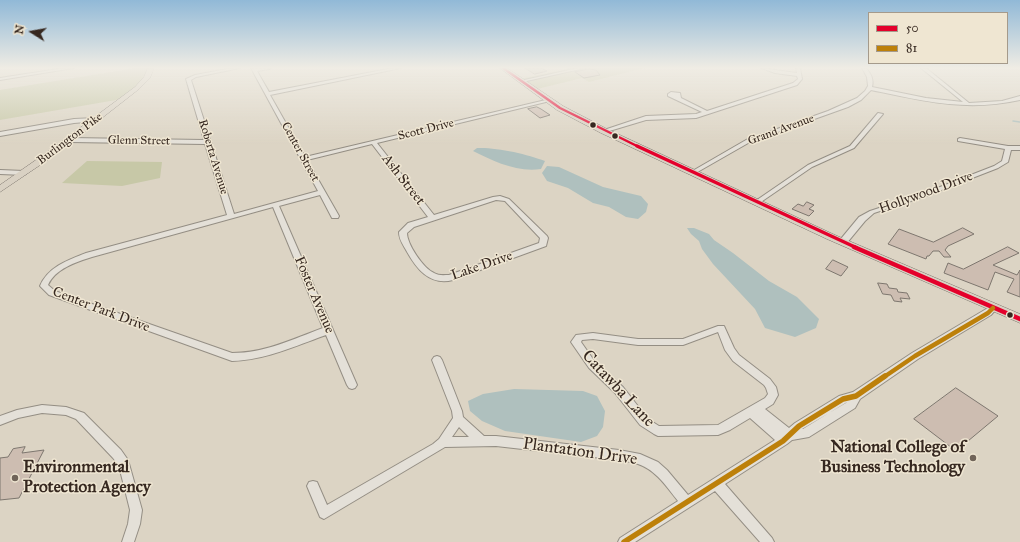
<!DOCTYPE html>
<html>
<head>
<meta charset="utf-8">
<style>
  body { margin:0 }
  #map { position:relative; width:1020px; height:542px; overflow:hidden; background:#dcd4c4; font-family:"IM FELL Great Primer",serif }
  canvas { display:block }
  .legend { position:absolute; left:868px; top:12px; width:140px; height:52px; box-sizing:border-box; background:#efe6d2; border:1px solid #a59a8b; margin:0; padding:5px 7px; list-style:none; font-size:12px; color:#362820 }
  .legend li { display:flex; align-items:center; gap:8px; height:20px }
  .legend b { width:20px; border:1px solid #a59a8b }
  .north { position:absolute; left:12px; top:12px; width:40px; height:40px; -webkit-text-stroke:3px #efe6d2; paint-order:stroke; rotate:281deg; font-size:11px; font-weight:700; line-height:16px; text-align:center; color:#362820 }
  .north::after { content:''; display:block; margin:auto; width:14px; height:18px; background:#362820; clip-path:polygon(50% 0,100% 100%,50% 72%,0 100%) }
</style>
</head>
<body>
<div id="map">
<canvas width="1020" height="542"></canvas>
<ul class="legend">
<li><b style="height:5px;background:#e4002b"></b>50</li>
<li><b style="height:5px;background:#bd800a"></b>81</li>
</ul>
<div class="north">N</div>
</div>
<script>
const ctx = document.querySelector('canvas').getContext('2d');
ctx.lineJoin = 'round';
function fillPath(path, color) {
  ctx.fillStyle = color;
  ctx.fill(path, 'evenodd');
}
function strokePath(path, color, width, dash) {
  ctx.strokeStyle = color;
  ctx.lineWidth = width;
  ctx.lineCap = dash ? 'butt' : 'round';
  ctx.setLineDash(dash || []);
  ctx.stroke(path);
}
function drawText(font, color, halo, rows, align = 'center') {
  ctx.font = font + ' "IM FELL Great Primer",serif';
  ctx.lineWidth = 3;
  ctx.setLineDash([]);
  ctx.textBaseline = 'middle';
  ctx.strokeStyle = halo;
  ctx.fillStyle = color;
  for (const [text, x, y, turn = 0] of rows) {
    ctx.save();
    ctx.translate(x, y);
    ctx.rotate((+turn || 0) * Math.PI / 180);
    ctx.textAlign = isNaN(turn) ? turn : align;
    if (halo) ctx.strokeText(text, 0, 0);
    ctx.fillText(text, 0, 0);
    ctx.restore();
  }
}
const green = new Path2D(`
  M135,68h16l-1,5 -28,26 -122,21v-30z
  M571,68h74l-56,14 -7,-4 -49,12 -14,-11z
  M87,161l75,1 -2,16 -38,8 -60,-3z`);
const water = new Path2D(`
  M477,148c19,-1 50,6 68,13l-4,8c-23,4 -48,-8 -68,-18z
  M547,166l12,1 44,20 38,9 7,8 -2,8 -8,7 -12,-2 -17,-10 -16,-4 -25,-15 -21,-7 -5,-8z
  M687,228h7l15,6 5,6 19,13 36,28 28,16 22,22 -3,9 -21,9 -30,-9 -10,-19 -42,-45 -11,-15 -3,-8 -8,-7z
  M514,389l69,2 14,5 8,15 -2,16 -6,9 -16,6 -76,-11 -23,-10 -12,-10 -2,-10 15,-7z`);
const stream = new Path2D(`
  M1013,121l7,1`);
const building = new Path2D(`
  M525,68h16l6,3 -12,3z
  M589,69l7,1 4,5 -16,3 -9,-6z
  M537,107l4,2 9,6 -10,3 -12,-9z
  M807,202l7,3 -5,4 5,2 -5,5 -17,-7 6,-5 5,2z
  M963,228l11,6 -26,12 -3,4 6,7h-7l-5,-6h-6l-4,5h-2l-1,3 -38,-15 11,-15 34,13z
  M1008,247l11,6 -26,12 24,10 3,-5v27l-13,-5 7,-13 -19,-7 -7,18 -44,-17 4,-10 15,6z
  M833,260l15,7 -7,9 -15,-7z
  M878,283l9,1 2,4 8,1 1,3 9,1 3,6 -10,-1 2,4 -8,-1 -3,-6 -8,-1z
  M956,388l42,28 -42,35 -42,-32z
  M25,447l-3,6 22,-3 -25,48 -19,2v-42l8,-1 5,-8z`);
const minor = new Path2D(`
  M64,68h10l-74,12v-2z
  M232,68h8l-44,9 -5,3 43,134 84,-23 -67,-123h20l-2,1 -12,2 12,21 124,-24h8l-131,27 35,62 245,-58v2l-173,42 57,72 59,-18 7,-1 9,3 38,37 1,2 -2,8 -93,34c-24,6 -37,-12 -47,-30 -4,-7 -7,-11 -7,-18l9,-9 20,-6 -56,-73 -65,16 32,56 -1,2h-6l-12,-23 -41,11 78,179 -2,3 -3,1 -3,-1 -2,-3 -21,-50c-31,11 -60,25 -94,26l-183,-66 -9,-9c8,-19 28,-26 46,-33l141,-38 -22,-71 -135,-2 -3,-2 3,-2 134,2 -18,-61 9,-4zM496,200l9,1 35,37 -1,5 -90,32c-5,0 -10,1 -15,-2 -11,-5 -27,-29 -27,-40l7,-6zM273,207l50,121c-30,11 -58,25 -91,25l-177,-62 -7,-6c7,-16 28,-23 44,-28z
  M578,68h7l-63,14 -2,-1z
  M761,68l36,5 -1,-5h4l2,11 -5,6 -101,33 -50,2 -40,12 -5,-1 45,-15 50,-2 6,-2 -34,-16v-2l3,-2 9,1 1,5 26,13 86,-28 5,-4 -1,-3 -22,-3z
  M862,68h4c5,6 8,11 6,19l54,11 37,4 -42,-34h5l43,35 33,-2 18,-5v4c-53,12 -97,1 -149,-10l-10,10 -13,7 -98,35 -56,32h-4l-1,-1 57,-33 82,-29 29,-13 8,-7 3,-5 -1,-9z
  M878,113l5,1 -29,34 -42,19 -54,37h-4l-1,-1 1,-1 54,-37 42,-19z
  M95,118l2,1v2l-23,2 -74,13v-4l74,-13z
  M960,138l48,8h12v4h-9l-3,12 -10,6 -72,28 -52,17 -9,8 -19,23h-6l-1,-2 1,-2 19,-23 11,-6 52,-17 72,-28 8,-5 3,-12 -47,-8v-2z
  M0,170l24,1 3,2 -3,2 -24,-1z
  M993,305l3,1 1,2 -6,7 -73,44 -58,40 -5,9 -46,29 -17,3 -5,4 -62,40 47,54 2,4h-14l-45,-51 -80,51h-17l2,-4 58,-37c-11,-14 -22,-31 -40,-37 -6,-2 -13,-3 -19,-4l-123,-14 -51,1 -121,72 -4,-2 -13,-31 2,-4 4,-1 4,1 10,23 106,-61 6,-5 14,-21 -1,-7 -20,-51 2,-3 3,-1 3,1 2,3 20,51 1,6 21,19h12l123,14 21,4 18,8 9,8 21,25 87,-55 -25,-22 -20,12 -12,5 -60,1 -4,-2 -14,-9 -25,-32 -26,-25 -18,-26 5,-7 17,-2 45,6h45l35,-13h6l10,22 5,7 31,24 6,8 2,8 -5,9 -8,5 24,19 6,-5 44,-27 14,-4 59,-39zM718,332l7,18 8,11 31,24 2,3 2,6 -3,4 -47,27 -59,1 -11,-7 -25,-32 -28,-25 -14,-20 1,-2 11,-1 45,6h45zM847,402l-44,27h-1l44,-26zM459,427l10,10h-17z
  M42,405l24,2 18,6 37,37 7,10 14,50 -2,14 -6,18h-12l6,-18 2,-14 -11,-44 -6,-8 -37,-39 -10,-4 -24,-2 -24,5 -18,7v-9l17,-6z`);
const major = new Path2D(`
  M148,68h6l-4,10 -11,11 -87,68 -52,35v-7l46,-32 89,-66 9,-10z
  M500,68h7l56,38 44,23 228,106 185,79v9l-193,-84 -226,-106 -44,-23z`);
const bus1Far2 = new Path2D(`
  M503,68l57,40 79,39`);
const bus1Far1 = new Path2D(`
  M637,146l220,102`);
const bus1 = new Path2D(`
  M854,247l166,72`);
const bus2Far1 = new Path2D(`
  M884,377l31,-21 73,-43 5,-5`);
const bus2 = new Path2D(`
  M624,542l159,-101 16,-15 44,-27 13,-3 29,-20`);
const markers = [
  [593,125,3.5,"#362820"],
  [615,136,3.5,"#362820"],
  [1010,315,3.5,"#362820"],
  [973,458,4,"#706459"],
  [15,478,4,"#706459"]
];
const farStreetnames = [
  ["Scott Drive",426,130,-14],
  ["Grand Avenue",781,130,-20],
  ["Burlington Pike",70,139,-37],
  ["Glenn Street",139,141,1],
  ["Center Street",300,152,61],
  ["Roberta Avenue",213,157,73]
];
const streetNames = [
  ["Ash Street",403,180,52],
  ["Hollywood Drive",926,193,-20],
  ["Lake Drive",482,266,-19],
  ["Foster Avenue",314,295,67],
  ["Center Park Drive",101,310,21]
];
const nearStreetnames = [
  ["Catawba Lane",618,389,47],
  ["Plantation Drive",580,452,8]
];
const nearPoinames = [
  ["National College of",965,448],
  ["Business Technology",965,468],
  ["Environmental",23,468,"left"],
  ["Protection Agency",23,488,"left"]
];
fillPath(green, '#c7c8a7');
fillPath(water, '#afc0be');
strokePath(stream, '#afc0be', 1.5);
fillPath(building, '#cdbdb1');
strokePath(building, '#7d766e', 1);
strokePath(minor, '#948e84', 2);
strokePath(major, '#7d766e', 1);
fillPath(minor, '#e4e0d8');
fillPath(major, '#d9d1c3');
strokePath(bus1Far2, '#e4002b', 2.5);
strokePath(bus1Far1, '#e4002b', 3.5);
strokePath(bus1, '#e4002b', 4.5);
strokePath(bus2Far1, '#bd800a', 4.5);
strokePath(bus2, '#bd800a', 5.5);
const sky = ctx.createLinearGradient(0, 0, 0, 144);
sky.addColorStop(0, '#91b9d7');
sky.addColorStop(0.47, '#efece4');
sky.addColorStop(1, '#efece400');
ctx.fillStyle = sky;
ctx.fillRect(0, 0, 1020, 144);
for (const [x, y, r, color] of markers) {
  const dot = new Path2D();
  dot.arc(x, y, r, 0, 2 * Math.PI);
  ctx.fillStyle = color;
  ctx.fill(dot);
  strokePath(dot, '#efe6d2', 1.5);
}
drawText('12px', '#362820', '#efe6d2', farStreetnames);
drawText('14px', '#362820', '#efe6d2', streetNames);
drawText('17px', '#362820', '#efe6d2', nearStreetnames);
drawText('bold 17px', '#362820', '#efe6d2', nearPoinames, 'right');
</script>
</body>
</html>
